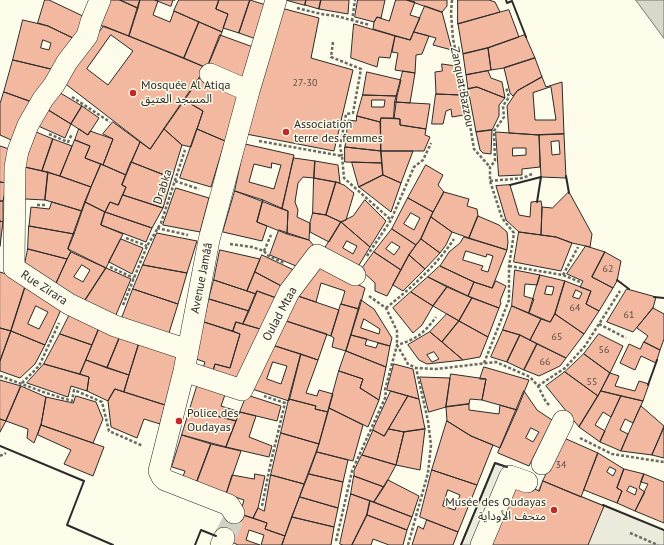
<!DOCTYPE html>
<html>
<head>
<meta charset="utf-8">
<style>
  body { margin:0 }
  canvas { display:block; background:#fdfbea }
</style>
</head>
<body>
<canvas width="664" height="545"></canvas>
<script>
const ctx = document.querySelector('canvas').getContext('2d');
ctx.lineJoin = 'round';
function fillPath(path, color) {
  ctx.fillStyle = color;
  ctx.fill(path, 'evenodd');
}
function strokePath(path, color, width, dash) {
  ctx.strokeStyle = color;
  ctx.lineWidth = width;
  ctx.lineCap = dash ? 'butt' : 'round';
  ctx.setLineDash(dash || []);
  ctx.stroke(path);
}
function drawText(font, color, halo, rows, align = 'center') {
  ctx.font = font + ' "PT Sans","Noto Sans Arabic",sans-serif';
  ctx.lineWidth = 3;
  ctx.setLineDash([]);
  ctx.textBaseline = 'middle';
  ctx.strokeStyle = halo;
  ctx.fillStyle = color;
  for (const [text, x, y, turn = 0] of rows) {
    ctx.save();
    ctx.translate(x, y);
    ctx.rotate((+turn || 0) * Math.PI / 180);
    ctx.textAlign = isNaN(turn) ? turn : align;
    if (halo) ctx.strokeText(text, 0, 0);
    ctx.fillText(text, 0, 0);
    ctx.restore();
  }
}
const green = new Path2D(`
  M495,463l35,13 1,11 7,4 5,-10 121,49v15h-203z`);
const water = new Path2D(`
  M636,0h28v38z`);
const building = new Path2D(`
  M45,0h4l38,18 -12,21 -27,-13 -10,-3z
  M104,0h16l18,8 -9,28 -35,-13z
  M120,0h20l-2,8z
  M140,0h15l3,1 -5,14 17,7 4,-11 25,11 -15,36 -55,-22z
  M155,0h18l-2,6z
  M179,0h40l-3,9 12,5 -6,18 -48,-21z
  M219,0h31l-11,33 -16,-5 5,-14 -12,-5z
  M250,0l16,5 -10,34 -17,-6z
  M286,0h20l-1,5z
  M306,0h15l-2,9 -14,-4z
  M321,0h28l-1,14 -29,-5z
  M358,0h27l-4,18 -4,-1 -3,5 -19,-5z
  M396,0h11l8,2 -5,13 10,3 -10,22 -37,-11 1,-7 3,-5 12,4z
  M407,0h40v6l-5,6z
  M458,0h31l6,2 5,10 -42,12z
  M425,6l17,6 10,38 -19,-5 3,-7 -22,-6z
  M281,8l38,10 -8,40 42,12 -19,81 -88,-17z
  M509,10l10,27 -31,11 -25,6 -5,-30z
  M23,20l25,6 27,13 -20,31 -42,-10zM43,40l8,3 -2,7 -8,-2z
  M199,22l23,10 -15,36 -23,-10z
  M354,24l41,12 -5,22 -11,-1 -2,10 -26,-9z
  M104,26l103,42 -57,81 -87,-67zM111,35l22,16 -25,34 -21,-16z
  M414,32l15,4 -7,18 -6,1 -1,18 -20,-3 3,-17 -6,-1 3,-16 15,4z
  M220,35l33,12 -10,36 -36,-15z
  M525,35l10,23 -31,10 -13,2 -3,-22z
  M488,48l3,22 -25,5 -3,-21z
  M535,58l7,19 -25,14 -4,5 -3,-3 -6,-25z
  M13,60l42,10 -23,32 -28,-10z
  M442,64l14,2 5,29 -25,-1 -1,-22 7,-1z
  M403,71l12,2 -5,30 -15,-1z
  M488,71l3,7 11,4 3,16 -28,-11 -9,2 -2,-14z
  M367,72l34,8 -4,16 -34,-1z
  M200,77l39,17 -14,47 -28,-12 6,-18 -19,-11z
  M542,77l4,10 16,-5 2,52 -25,1 -30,-2 -2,-27 10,-15zM551,87l5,33h-21l-2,-27z
  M477,87l28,11 -6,7v11l-7,14 -16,2 -8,-43z
  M57,91l25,15 -11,18 -26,-16z
  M4,92l28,10 -14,41 -18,-8v-31z
  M436,94l25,1 3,20 -12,2 -1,-8 -5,2 -3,13h-11z
  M363,95l34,1 -3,22h-13l-1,4 -23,-6zM372,100h13l-1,7h-12z
  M184,100l19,11 -12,36 -9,-2 -18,-16z
  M395,102l35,2 -4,25 -26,-4v-6l-6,-1z
  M82,106l17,12 -11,17 -17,-11z
  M45,108l26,16 -6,14 -29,-13z
  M357,116l23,6 1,29 -36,-4 3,-27 8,1z
  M381,118l19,1v6l26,4 -1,6 5,2 -6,14h-43z
  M113,122l27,20 -14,33 -23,-10 10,-26 -10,-5z
  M29,129l24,10 -11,32 -22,-5z
  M79,129l9,6 2,-4 23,8 -10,26 -18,-7 5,-12 -15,-6z
  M164,129l18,16 -10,33 -41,-16 9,-20 10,7z
  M197,129l28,12 -14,46 -31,-9z
  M492,130l-1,24 -8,-1 -3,-3 -4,-18z
  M496,132l43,3 1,32 -18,2v6l-23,1zM513,148h13v7l-13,1z
  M564,134l2,44 -25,-1 -2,-42zM559,141l1,13 -8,1 -1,-13z
  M53,139l19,7 -12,30 -18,-5z
  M75,140l15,6 -5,12 16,6 -10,23 -31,-11z
  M245,144l49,11 -12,54 -47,-18zM272,163l9,2 -7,24 -25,-7 5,-18 17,4z
  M0,146l12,4 -5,33 -7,-1z
  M345,147l36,4 1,12 -37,-1z
  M381,151h32l-12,32 -18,-8z
  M294,158l21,3 -1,17 -11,-1 -5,6 -3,19 3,8 -1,7 13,6 -1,17 -22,-6 1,-23 -6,-2z
  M315,161l23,4 2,18 -26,-5z
  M131,162l41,16 -9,30 -40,-13 3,-8 -4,-2z
  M352,162l30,1 1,12 -24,12z
  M101,164l25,11 -4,10 4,2 -8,18 -8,-3 -5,10 -20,-10z
  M426,165l17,10 -5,10 6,7 -11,20 -25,-14z
  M20,166l28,6 -3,28 -20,-1z
  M48,172l43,15 -9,24 -37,-11z
  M383,175l18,8 -10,29 -32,-25z
  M314,178l22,4 -10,33 -13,-2z
  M0,182l7,1 -4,18h-3z
  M336,182l8,3 10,8 -8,27 -5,2 -15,-7z
  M510,185l9,30 11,2 1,-15 10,-1 1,6 -1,28 -22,-3 -13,-12 -10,-34z
  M176,188l33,10 -9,34 -37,-7z
  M235,191l28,9 -6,22 10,4 -5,15 -39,-9z
  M444,192l25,7 -2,7 10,3 1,7 -9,22 -17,-6 -21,-15z
  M569,192l23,42 -2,13 -18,-4 -16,-6 -15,-2 1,-28 10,1z
  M123,195l40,13 -11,20 -47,-16 5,-10 8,3z
  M408,198l25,14 -12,27 -5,6 -24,-16zM411,213l9,5 -6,12 -10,-6z
  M263,200l25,11 -1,23 -30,-12z
  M365,200l21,21 -16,26 -29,-25 12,-6z
  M0,201h3v21l-3,-1z
  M52,202l30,9 -8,23 -45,-8 2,-19 18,2z
  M85,202l20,10 -4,13 22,9 -17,34 -38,-19z
  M105,212l47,16 -6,14 -45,-17z
  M313,213l13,2 15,7 -12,20 -19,-10v-9z
  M478,216l21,9 8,7 1,10 -1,8 -38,-12z
  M431,217l21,15 -6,13 -6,8 -19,-14z
  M0,221l3,1 -3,24z
  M341,222l29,25 -14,23 -34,-17zM347,241l10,5 -4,8 -10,-6z
  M29,226l45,8 -6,15 3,3 -4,7 -39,-10z
  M392,229l24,16 -7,10 -8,15 -27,-18zM392,242l8,5 -6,8 -8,-6z
  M279,230l30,10 6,7 -12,22 -33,-14z
  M519,232l37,5 16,6 -11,28 -47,-9z
  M157,233l40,8 -10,32 -44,-8z
  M464,237l43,13 -15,38 -18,-6 -34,-16 9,-14 11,-9zM466,251l20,6 1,-3 6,2 -5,16 -7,-2 2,-4 -20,-6z
  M121,239l22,9 -11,26 -23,-12z
  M421,239l19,14 -15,16 -16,-14z
  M586,246l19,6 -13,25 21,11 -14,23 -13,-7 5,-13 -11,-4 3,-6 -16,-7z
  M28,249l39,10 -13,29 -30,-19z
  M220,250l40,9 -13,32 -33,-11z
  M71,252l35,16 -24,37 -28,-17zM82,265l8,5 -7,12 -9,-5z
  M374,252l27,18 -14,26 -12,-5v-8l-14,-13z
  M605,252l16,9 -4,20 -4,7 -21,-11z
  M262,255l34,16 -9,18 -32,-17z
  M409,255l16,14 -22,22 -10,-6z
  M316,264l49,24 -6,21 -18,-5 4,-13 -24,-8 -5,19 -24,-8z
  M143,265l44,8 -9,31 -45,-15z
  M440,266l34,16 -6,14 -40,-19z
  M106,268l25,11 -18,43 -31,-17z
  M515,270l25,5 -3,10 -12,-1 -1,12 10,3 -5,14 -17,-7z
  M0,272l27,9 -16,50 -11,-3z
  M255,272l32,17 -5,11 -25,-9 -1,3 -9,-3z
  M540,275l25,6 -10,33 -5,8 -21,-9zM547,286l7,1 -2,8 -7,-1z
  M428,277l19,10 -14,19 -22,-14z
  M214,280l42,14 -7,17 -40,-12z
  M27,281l37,22 -19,42 -34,-14zM36,306l12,6 -9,17 -11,-5z
  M496,281l10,5 -6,15 1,2 -2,5 -31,-12 6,-14 18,6z
  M565,281l26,10 -5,13 13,7 -15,23 -29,-20zM576,290l6,3 -3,6 -6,-2z
  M447,287l25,11 -13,23 -26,-15z
  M133,289l45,15 -10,32 -46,-18z
  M627,289l29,8 -3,11 -20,24 -26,-10z
  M257,291l25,9 -15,31 -24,-7z
  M411,292l22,14 -11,19 -9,8 -20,-25z
  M292,294l47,16 -8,26 -51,-17z
  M472,298l27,10 -11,29 -29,-16z
  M209,299l40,12 -6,13 -7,-2 -3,9 -29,-9z
  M361,300l13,9 18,29 -2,8 -39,-11zM364,319l16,10 -1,5 -18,-6z
  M341,304l18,5 -13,42 -14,-4 2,-9 -3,-2z
  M512,306l29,13 -11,21 -10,-5 -17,-5z
  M653,308l11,6v25l-4,11 -16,-8 4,-6 -11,-8z
  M70,314l30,12 -8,19 -32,-11z
  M447,314l12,7 -17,21 -12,-10z
  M555,314l29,20 -18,24 -36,-18 11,-21 9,3z
  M280,319l47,15 -9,26 -49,-16z
  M459,321l29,16 -8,20 -17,3 -21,-18z
  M204,322l36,12 -10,34 -15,-4 -3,10 -10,-3 3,-9 -9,-3z
  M236,322l31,9 -27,53 -28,-10 3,-10 15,4 10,-34 -7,-3z
  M100,326l21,8 -14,34 -21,-8z
  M0,328l11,3 -11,30z
  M503,330l17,5 -13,27 -16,-5z
  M11,331l34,14 -10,19 -15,14 -20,-7v-10z
  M430,332l12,10 21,18 -36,4 -8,-4 -11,-15zM434,352l5,7 -7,3 -5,-7z
  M60,334l32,11 -12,29 -36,-10z
  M121,334l19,6 -11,35 -22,-7z
  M599,334l24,12 -13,27 -26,-19z
  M351,335l16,4 -2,6 11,3 2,-5 12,3 -4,21 -40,-16z
  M520,335l17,9 -13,26 -17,-8z
  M140,340l39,14 -14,51 -41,-13z
  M644,342l16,8 -4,13 -15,-7 -6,14 -15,-7 9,-19 11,5z
  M269,344l32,10 -12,47 -40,-13zM273,362l14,4 -6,18 -14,-5z
  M537,344l29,14 -6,8 -21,10 -15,-6z
  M346,351l40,16 -7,33 -19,-12 3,-9 -24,-8z
  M301,354l17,6 -12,33 11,3 2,-6 14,4 -5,18 -13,-3 1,-3 -27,-7z
  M584,354l26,19 -12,23 -33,-24z
  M86,360l43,15 -5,17 -9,-3 -7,12 -21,-10 2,-14 -9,-3z
  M44,364l45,13 -2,14 -16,-5 -3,11 -41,-14z
  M394,364l19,5 6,30 -32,-9z
  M484,367l45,13 -12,30 -35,-10 4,-21h-6z
  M339,371l24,8 -3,9 19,12 -11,27 -39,-19z
  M565,372l33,24 -19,31 -33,-41z
  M610,373l9,3 -4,10 20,5 4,-10 10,3 -6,17 -42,-10z
  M451,374l35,5 -4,21 -12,-1 -1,5 -23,3z
  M420,377l30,1 -4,29 -17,5z
  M0,380l21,6 -15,35 -6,-2z
  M199,380l28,9 -6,17 19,6 -4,9 -46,-12z
  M21,386l25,11 -5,28 -7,18 -7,-5 1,-9 -22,-8z
  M115,389l50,16 -5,19 -16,-5 -7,19 -26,-11 -3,-26z
  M391,391l17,5 -24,40 -11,-6z
  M524,391l13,19 15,10 -23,46 -31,-13zM531,428l8,4 -6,10 -7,-4z
  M601,391l20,5 -10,21 -8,-5 -8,13 10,6 -5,11 -21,-15z
  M247,395l34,11 -4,15 -37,-9z
  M76,396l20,6 7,17 -10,24 -52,-18 5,-28 27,6z
  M408,396l11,3 6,30 -21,3 -15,-3z
  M621,396l22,5 -10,22 -8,-4 -5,11 8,4 -7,17 -21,-9z
  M289,399l27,7 -1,3 13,3 -9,32 -38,-11z
  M469,404v6l30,4 1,-9 17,5 -17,38 -29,-12 -24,-15 -1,-14z
  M641,406l23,20 -12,29 -31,-4z
  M329,408l34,17 -10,36 -36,-9z
  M190,409l46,12 -10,26 -44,-12z
  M240,412l16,4 -7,21 23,9 -3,11 -43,-10z
  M0,419l6,2 -6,11z
  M447,421l24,15 22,9 -16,40 -45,-15z
  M41,425l63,22 -11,29 -29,-12 7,-14 -33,-15z
  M664,428v30l-12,-3z
  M389,429l15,3 -8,33 -34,-10 11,-25 11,6z
  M425,429l-5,41 -24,-5 8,-33z
  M281,433l38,11 -15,40 -33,-9z
  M182,435l29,9 -15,40 -14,-5 3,-8 -13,-4z
  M564,438l34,15 -17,44 -38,-16z
  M211,444l30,7 -15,43 -30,-10z
  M317,452l31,8 -5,22 -34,-8z
  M598,453l26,16 -7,19 5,3 -5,12 -33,-13zM610,467l6,3 -3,6 -6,-4z
  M362,455l34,10 -12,22 -30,-11v-5z
  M624,469l20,5 -5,14 6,4 -10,19 -18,-8 5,-12 -5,-3zM630,486l7,3 -2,6 -8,-4z
  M432,470l45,15 -19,47 -38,-15zM448,490l12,5 -5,15 -12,-4z
  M255,474l10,2 -7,32 -5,10 -13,-4 4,-14 -18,-6 6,-19 22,4z
  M309,474l34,8 -5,26 -38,-11z
  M644,474l20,8v41l-29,-12 13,-27 -7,-2z
  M271,475l33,9 -19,52 -20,-7 2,-6 -14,-5 5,-10 6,3z
  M354,476l30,11 -10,15 -23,-8z
  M388,480l31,16 -7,21 -38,-15z
  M543,481l61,25 -16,39h-96l24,-61 15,3 8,4z
  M351,494l19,7 -3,14 -15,30h-9l-3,-1z
  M300,497l38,11 -4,19 -42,-10z
  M370,501l42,16 -5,13 -40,-15z
  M240,514l27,9 -2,6 20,7 -3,9h-21l3,-10 -15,-5 -3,10 14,5h-22l-8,-4z
  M367,515l40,15 -4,15h-14l-16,-6 -2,6h-19z
  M292,517l42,10 -3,18h-49z
  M427,520l31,12 -5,13h-41l6,-19 5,3z`);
const streetTunnel = new Path2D(`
  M224,538l10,-20v-5`);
const path = new Path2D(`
  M452,0l-1,13 2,26 9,39 12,71 16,18
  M174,1v-1
  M297,8l24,6 15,2 34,9
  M352,21l3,-21
  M333,42l-2,15 30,12 -8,44 -7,1 -6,33 2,9
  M72,97l38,25
  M49,134l19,8 4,-8
  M259,141l83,15 2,22 47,42
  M175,181l24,8
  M490,181l33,-3 9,-4
  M37,205h10
  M157,228l31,7
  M126,238l21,8
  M230,244l22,3 12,4 3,4 17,8
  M264,251l7,-16
  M367,256l24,-36 23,-53 9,-7 8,-17
  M509,266l54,9 17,7
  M110,267l24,11
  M563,275l15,-28
  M369,296l17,12 11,23v14l11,19 8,4 20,1 60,-7 34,15 8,9 8,16 3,3
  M123,305l24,-59 14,-23 24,-73
  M386,308c25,-20 50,-42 68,-69
  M599,324l27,14
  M484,363l25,-63v-34l5,-33 -12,-15 -12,-37v-14l5,-6 -1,-30 10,-14 -1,-11 6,-9 -3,-10
  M0,376l46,17 26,8 2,-11 28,12 7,29 34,15
  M22,383l17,-17 20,-43
  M538,386l27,-18 20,-22 35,-55
  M580,438l32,16 52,8
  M0,456l6,-3
  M262,506l8,-40 15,-63 -21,-7
  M630,533l28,12
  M336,541l16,-70 34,-75 -1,-6 12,-45c20,-6 27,-12 39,-28
  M408,545l20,-72 3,-28 -3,-24 -12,-53`);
const street = new Path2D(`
  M100,0l-9,22 -4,14 -20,26 -13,23 -11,14 -15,26 -10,26 -3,16 -1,101 55,36 46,22 73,24
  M210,74l39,17
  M184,371l58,19 47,-98 28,-37 38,20
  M542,464l21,-43
  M234,513l-5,-8 -64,-25 -3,-3 -3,-6 25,-100 25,-131 40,-149 27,-91
  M221,545l3,-7
  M481,545l29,-69 17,6`);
const wall = new Path2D(`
  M506,0l1,3 5,-2 14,36
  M566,176l3,17
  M510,185l31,-8 -4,25
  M617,280l12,9
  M654,297l10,1
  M648,385l9,-25
  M0,446l84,35 -17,44 46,20
  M603,505l61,25
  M195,545l6,-15 15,6
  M461,545l34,-82 12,4`);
const markers = [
  [133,93,4,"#c62828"],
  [286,132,4,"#c62828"],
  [179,421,4,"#c62828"],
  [554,510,4,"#c62828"]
];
const numberNames = [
  ["27-30",305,83],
  ["62",608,269],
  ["64",575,308],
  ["61",629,315],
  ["65",557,337],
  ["56",604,350],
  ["66",545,362],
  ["55",592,382],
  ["34",561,465]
];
const poiNames = [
  ["Mosquée Al Atiqa",141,86],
  ["المسجد العتيق",141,100],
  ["Association",294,125],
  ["terre des femmes",294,139],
  ["Police des",187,414],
  ["Oudayas",187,428],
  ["Musée des Oudayas",546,503,"right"],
  ["متحف الأوداية",546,517,"right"]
];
const streetNames = [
  ["Zanquat Bazzou",462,87,79],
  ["Drabka",163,187,-72],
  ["Avenue Jamââ",202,278,-79],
  ["Rue Zirara",44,288,33],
  ["Oulad Mtaa",280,314,-62]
];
fillPath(green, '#ecebdb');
strokePath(green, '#74746e', 1);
fillPath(water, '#d8d7c9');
strokePath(water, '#74746e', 1);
fillPath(building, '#f2b8a0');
strokePath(building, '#2b2b2b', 1);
strokePath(streetTunnel, '#d3d1c4', 21, [21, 10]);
strokePath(street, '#2b2b2b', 22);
strokePath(path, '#6a6964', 2.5, [3, 2]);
strokePath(street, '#fdfbea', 21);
strokePath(wall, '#2b2b2b', 2);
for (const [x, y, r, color] of markers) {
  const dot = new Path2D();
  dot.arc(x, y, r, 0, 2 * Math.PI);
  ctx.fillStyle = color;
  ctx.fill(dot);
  strokePath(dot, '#fdfbea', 1.5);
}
drawText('10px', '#5d4e48', null, numberNames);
drawText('12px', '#2b2b2b', '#fdfbea', poiNames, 'left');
drawText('12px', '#2b2b2b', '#fdfbea', streetNames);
</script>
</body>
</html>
